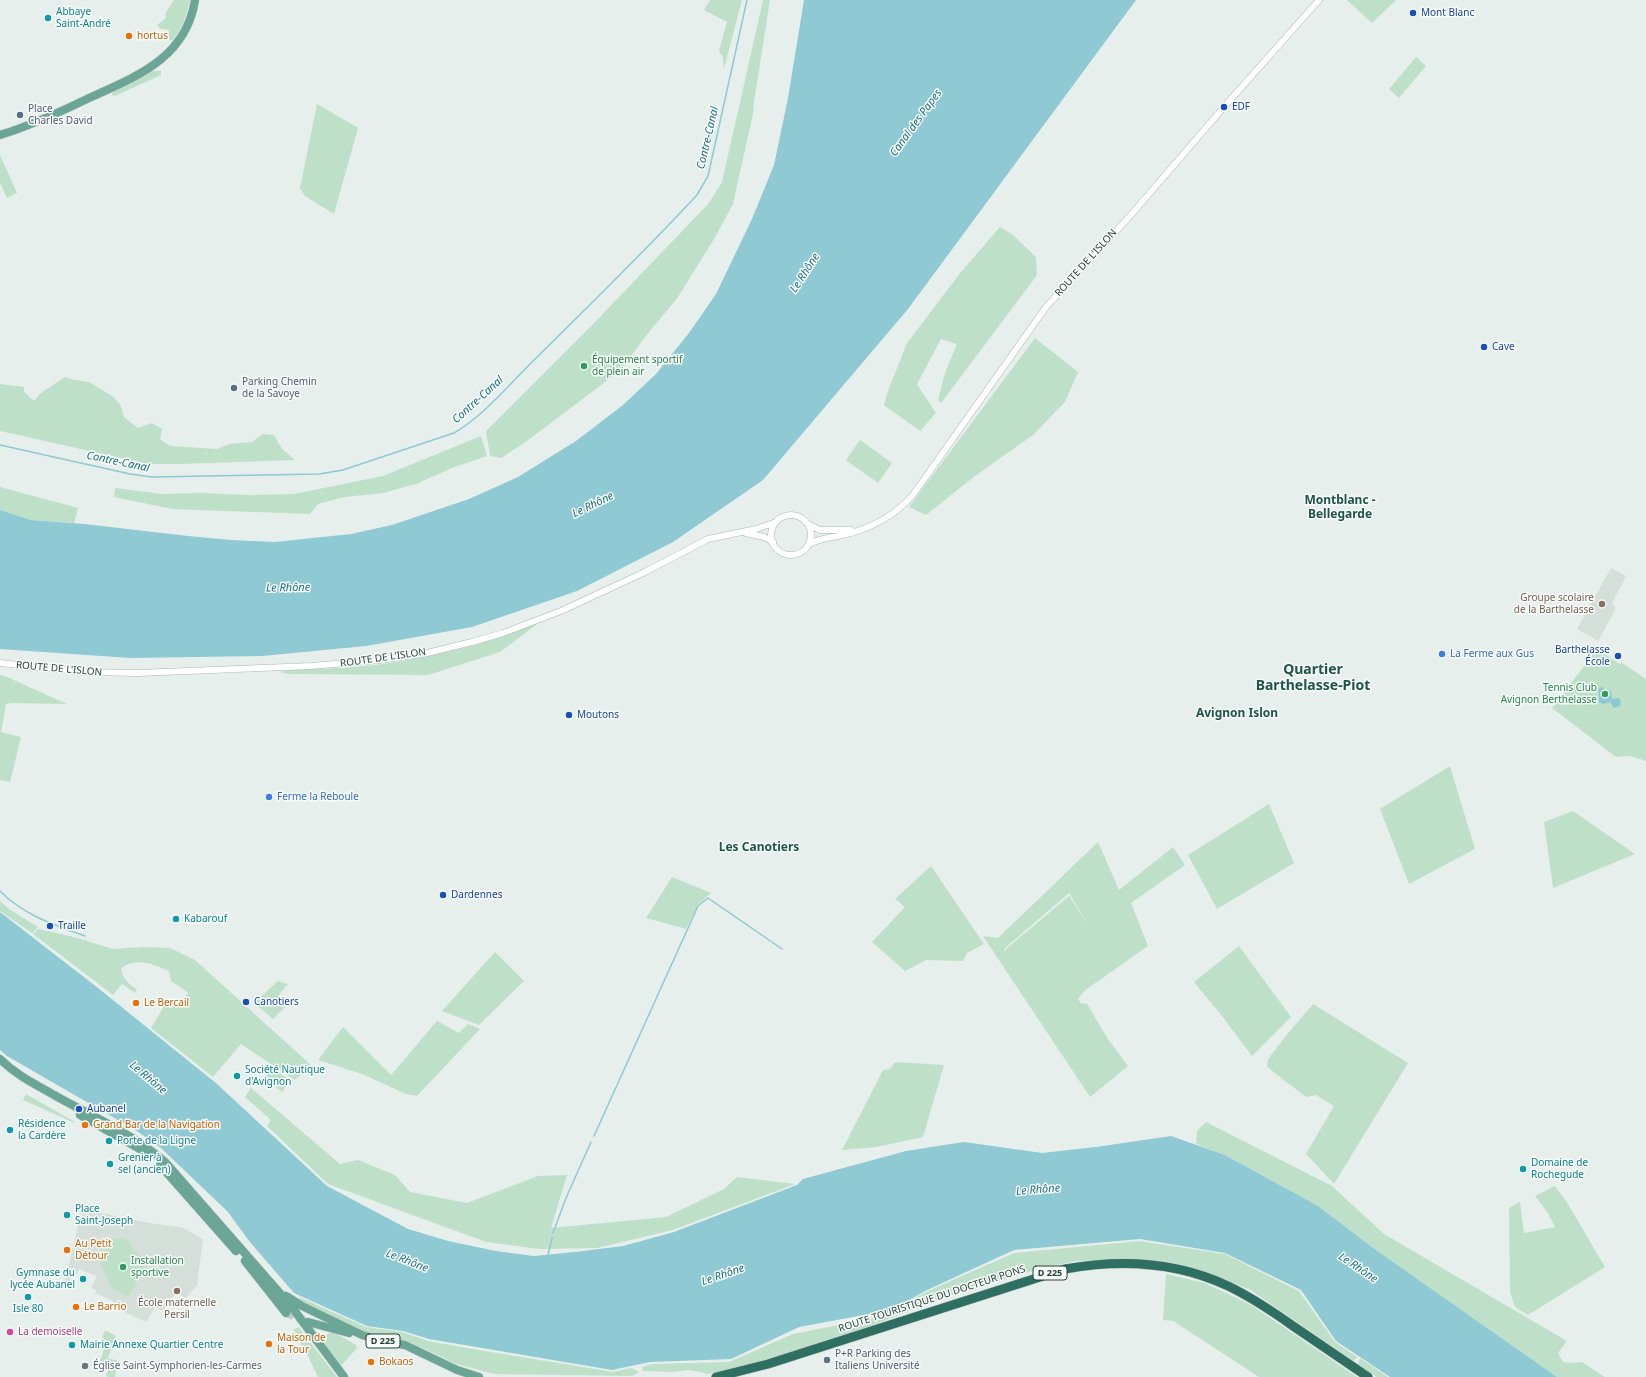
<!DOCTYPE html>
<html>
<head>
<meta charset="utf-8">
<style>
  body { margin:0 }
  canvas { display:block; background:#e6efeb }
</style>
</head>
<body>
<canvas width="1646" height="1377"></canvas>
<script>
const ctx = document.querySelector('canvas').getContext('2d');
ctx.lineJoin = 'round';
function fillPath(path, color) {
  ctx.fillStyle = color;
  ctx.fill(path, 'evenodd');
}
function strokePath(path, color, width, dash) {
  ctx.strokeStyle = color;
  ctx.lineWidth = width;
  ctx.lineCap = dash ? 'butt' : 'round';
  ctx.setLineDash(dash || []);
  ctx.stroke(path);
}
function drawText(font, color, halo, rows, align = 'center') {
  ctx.font = font + ' "Noto Sans",sans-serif';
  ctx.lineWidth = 3;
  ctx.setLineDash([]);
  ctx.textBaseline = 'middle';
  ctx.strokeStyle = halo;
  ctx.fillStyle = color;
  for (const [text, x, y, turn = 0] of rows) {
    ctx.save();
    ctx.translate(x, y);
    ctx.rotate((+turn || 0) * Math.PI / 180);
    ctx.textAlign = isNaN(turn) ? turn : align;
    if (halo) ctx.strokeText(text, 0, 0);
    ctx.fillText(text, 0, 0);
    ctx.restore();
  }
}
const built = new Path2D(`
  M1611,568l15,8 -14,27 3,4v3l-17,31 -21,-12z
  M82,1209l67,14 32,4 22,12 -6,46 -11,13 -10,-6 -13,19 -8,-4 -9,15 -35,-16 2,-5 -18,-8 1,-3 -5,-2 6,-12 -18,-7 -3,7 -4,-2 -3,8 -4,-1z`);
const green = new Path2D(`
  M174,0h16c-3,15 -8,29 -18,41l-5,-3 2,-8 -8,-1 -4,-4 9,-7 -1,-4z
  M710,0h32l-18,69 -1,-12 -4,-6 8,-29 -23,-12z
  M763,0h7l-16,102 -1,12 -20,90 -19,35 -36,58 -33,40 -24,33 -94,71 -26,17 -11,-2 -4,-25 111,-111 112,-117 13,-21z
  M1347,0h49l-24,23z
  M1416,57l10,9 -27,32 -10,-9z
  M153,71h8v4l-46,21 -3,-1 1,-5z
  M317,104l41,24 -24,86 -29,-18 -5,-8z
  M0,155l17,38 -10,5 -7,-15z
  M1000,227l13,8 23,22 1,18 -96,128 -3,-3 7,-27 12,-29 -16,-5 -24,45 19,29 -16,18 -36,-26 5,-17 18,-45 54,-71z
  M1035,338l43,34 -13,30 -32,33 -58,41 -49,39 -17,-8z
  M65,377l9,3 15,2 23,14 8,8 4,13 14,11 14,-5 10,6 -2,10 10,7 47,3 12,-5 23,-2 11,-8 11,1 8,14 13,11 -115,4h-32l-148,-33v-47l24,3v5l10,9 7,-8z
  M481,436l6,20 -35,12 -36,16 -33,9 -38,4 -27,7 -8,10 -138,-5 -58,-12 1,-9 47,6 39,-1 47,2 46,-1 89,-18z
  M860,440l32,23 -14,20 -32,-23z
  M0,487l78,21 -4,15 -43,-3 -31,-10z
  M540,622l-40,30 -72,23 -139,-1 -9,-2 8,-2c31,-1 64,-2 95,-6 53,-8 107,-21 157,-42z
  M1597,649l24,16v-3l25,17v82l-16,-5 -14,1 -64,-49z
  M0,675l7,2 60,27 -55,-1 -6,1 -5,28 20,5 -11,45 -10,-2z
  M1450,766l25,83 -66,35 -29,-75z
  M1269,804l25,59 -77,46 -29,-54z
  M1573,811l62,43 -82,34 -9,-66z
  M1098,842l21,48 54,-43 12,18 -54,38 17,43 -64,45 -6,8 3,4 6,1 21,35 20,27 -38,31 -107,-161 15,2zM1069,893l20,34 -20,-31 -63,53 -4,6 3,-7z
  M931,866l53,78 -17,9 -4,8 -37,-1 -21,11 -33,-29 33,-35 -10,-8z
  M672,877l39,16 -13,12 -12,24 -40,-11z
  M0,901l9,8 29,18 -6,6 -32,-22z
  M38,929l36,8 39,12 29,-2 28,1 25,12 116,105 -16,15 -54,-36 -28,33 -62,-49 13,-22c12,2 18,-3 24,-13l-3,-3 -14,-9 -2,-10c-17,-7 -31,-14 -48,-3 2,11 7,16 16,21l-2,4 -13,-9 -9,11 -80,-61z
  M1239,946l52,71 -39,39 -30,-40 -28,-34z
  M495,952l29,29 -45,44 -37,-14z
  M278,981l10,3 -9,11 8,10 -14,14 -19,-16z
  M1313,1004l95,59 -74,121 -28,-30 28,-48 -18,-11 -10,2 -39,-30 1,-8 21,-27z
  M437,1021l22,12 9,-9 12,5 -63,67 -11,-2 -44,-20 -44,-14 25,-33 48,48z
  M895,1062l49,3 -21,72 -46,10 -35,3 41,-80 7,-1z
  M273,1067l17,14 -8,11 -18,-14z
  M251,1088l89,76 18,-4 37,15 15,17 57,11 71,-27 29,-1 -16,53 115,-11 58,-28 13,-12 58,7 -122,46 -76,18 -58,1 -53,-7 -158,-58 -61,-58 4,-6 -26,-23z
  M26,1094l49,28v1l-52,-23z
  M1206,1122l126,64 52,48 183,107 -9,12 5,9 10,1 9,-1 23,15h-48l-181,-127 -58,-44 -93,-51 -29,-11 1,-13z
  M1555,1186l13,18 37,63 -77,48 -13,-8 -5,-15 -1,-84 11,-6 4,31 31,-6 -7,-14 -13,-17z
  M110,1238c26,0 17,8 32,21l3,-2 5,2 -22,38 -17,-10 -7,-17 -4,-6 5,-22z
  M1139,1241l86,13 74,37 36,51 22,15 -3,4 -105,-72 -69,-25 -51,-5 -53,2 -33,7 -95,28 -83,32 -121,39 -36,7 -18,-4 -19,2 -28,-1 -1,-4 10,-3 77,-2 64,-28 87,-17 48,-26 86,-38z
  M1166,1274l39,9 46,22 106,72h-98l-86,-56 -10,-1z
  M299,1297l67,30 36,5 26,9 45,8 140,23 18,-4 8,4 -7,4 -138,-2 -38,-10 -31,-15 -19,-7 -37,-7 -70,-35z
  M299,1327l4,6 34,44h-19l-15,-31 -8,-10 2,-1 -4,-5z
  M105,1330l11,6 -8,22 10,3 -3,16h-7l-2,-2 3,-6 -2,-1 1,-4 -8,-3 4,-12 -6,-1 2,-7h3l-1,-3z
  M329,1333h6l21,12 1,3 -16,18 -18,-25v-3z
  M1360,1358l28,19h-11l-19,-13z`);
const water = new Path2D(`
  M804,0h332l-228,309 -145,171 -90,62 -96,49 -105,36 -106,19 -104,10 -132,2 -130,-9v-139l31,10 53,4 104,12 43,4 44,2 76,-8 41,-9 77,-26 49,-22 58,-36 47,-36 33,-31 33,-41 27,-39 36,-75 22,-54 14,-67z
  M1601,687l4,2 1,4 2,-2h3l1,8 7,-1 2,3 -1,5 -6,2 -4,-6 -7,2 -4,-2v-7l-1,-5z
  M0,912l98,76 119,96 110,102 81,43 40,12 48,10 38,5 41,-4 48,-6 51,-14 123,-47 6,-6 103,-28 58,-9 78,11 54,-6 75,-11 54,19 93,51 58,44 181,127h-167l-54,-36 -35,-51 -76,-37 -85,-14 -126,11 -87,40 -41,23 -22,2 -65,12 -68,32 -81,3 -38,8 -183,-31 -26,-8 -36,-5 -73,-33 -45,-52 -21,-29 -67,-64 -24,-17 -130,-75 -7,-6z`);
const stream = new Path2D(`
  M0,445l130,29 22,3 167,-3 24,-4 111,-37c28,-16 55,-48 78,-71 56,-55 112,-110 165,-167l11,-19 39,-176
  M0,891c23,24 55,34 85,45
  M594,1136l104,-230 10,-8 74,51
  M553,1233l13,-35 25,-56
  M548,1255l4,-17`);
const majorTunnel = new Path2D(`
  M286,1313l18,7`);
const minor = new Path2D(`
  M771 535a20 20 0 1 1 40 0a20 20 0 1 1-40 0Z
  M808,524l12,6h31
  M746,533l18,4 9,5
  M809,544c16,-8 26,-6 42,-11 25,-7 45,-19 62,-38l133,-188 84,-91 94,-109 95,-107
  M0,663l85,9 53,1 173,-7 69,-6 47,-7 45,-11 31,-9 58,-22 84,-39 63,-33 48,-10 20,-7`);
const major = new Path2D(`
  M0,135c30,-9 58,-22 87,-36 48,-22 99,-40 108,-99
  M0,1059c16,16 35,25 54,36 37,21 78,38 111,67l126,144 53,71
  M80,1115l67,38
  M160,1165l76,86
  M245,1261l41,52
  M286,1296l16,10 60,29 21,6 22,4 52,25 22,7
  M308,1322l41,11`);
const highway = new Path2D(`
  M716,1377l52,-13 297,-95c55,-10 112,-7 163,17 23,11 44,25 65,40 25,17 50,34 75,51`);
const markers = [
  [1413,13,4,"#1a4fb4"],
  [48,18,4,"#0f9aa8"],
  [129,36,4,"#e8710a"],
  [1224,107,4,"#1a4fb4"],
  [20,115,4,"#5c6f8a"],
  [1484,347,4,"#1a4fb4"],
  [584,366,4,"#2e9e5b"],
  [234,388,4,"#5c6f8a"],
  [1602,604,4,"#8d6e63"],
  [1442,654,4,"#3f7fe0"],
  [1618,656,4,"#1a4fb4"],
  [1605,694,4,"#2e9e5b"],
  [569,715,4,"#1a4fb4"],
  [269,797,4,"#3f7fe0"],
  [443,895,4,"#1a4fb4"],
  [176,919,4,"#0f9aa8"],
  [50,926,4,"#1a4fb4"],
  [246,1002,4,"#1a4fb4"],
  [136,1003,4,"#e8710a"],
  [237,1076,4,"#0f9aa8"],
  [79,1109,4,"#1a4fb4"],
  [85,1125,4,"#e8710a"],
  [10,1130,4,"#0f9aa8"],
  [109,1141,4,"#0f9aa8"],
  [110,1164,4,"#0f9aa8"],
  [1523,1169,4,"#0f9aa8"],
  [67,1215,4,"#0f9aa8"],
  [67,1250,4,"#e8710a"],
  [123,1267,4,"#2e9e5b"],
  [83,1279,4,"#0f9aa8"],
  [177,1291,4,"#8d6e63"],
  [28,1297,4,"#0f9aa8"],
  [76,1307,4,"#e8710a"],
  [10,1332,4,"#d1479c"],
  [269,1344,4,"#e8710a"],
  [72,1345,4,"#0f9aa8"],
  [827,1360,4,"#5c6f8a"],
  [371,1362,4,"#e8710a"],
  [85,1366,4,"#6b7280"]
];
const shields = [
  [1050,1273,34],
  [383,1341,34]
];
const shieldNames = [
  ["D 225",1050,1273],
  ["D 225",383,1341]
];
const cultureNames = [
  ["Abbaye",56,12],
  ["Saint-André",56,24],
  ["Kabarouf",184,919],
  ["Société Nautique",245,1070],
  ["d'Avignon",245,1082],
  ["Résidence",18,1124],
  ["la Cardère",18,1136],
  ["Porte de la Ligne",117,1141],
  ["Grenier à",118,1158],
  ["sel (ancien)",118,1170],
  ["Domaine de",1531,1163],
  ["Rochegude",1531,1175],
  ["Place",75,1209],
  ["Saint-Joseph",75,1221],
  ["Gymnase du",75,1273,"right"],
  ["lycée Aubanel",75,1285,"right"],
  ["Isle 80",28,1309,"center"],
  ["Mairie Annexe Quartier Centre",80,1345]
];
const transitNames = [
  ["Mont Blanc",1421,13],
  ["EDF",1232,107],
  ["Cave",1492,347],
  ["Barthelasse",1610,650,"right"],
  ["École",1610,662,"right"],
  ["Moutons",577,715],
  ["Dardennes",451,895],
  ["Traille",58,926],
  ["Canotiers",254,1002],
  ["Aubanel",87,1109]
];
const foodNames = [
  ["hortus",137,36],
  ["Le Bercail",144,1003],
  ["Grand Bar de la Navigation",93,1125],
  ["Au Petit",75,1244],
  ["Détour",75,1256],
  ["Le Barrio",84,1307],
  ["Maison de",277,1338],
  ["la Tour",277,1350],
  ["Bokaos",379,1362]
];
const serviceNames = [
  ["Place",28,109],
  ["Charles David",28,121],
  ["Parking Chemin",242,382],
  ["de la Savoye",242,394],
  ["P+R Parking des",835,1354],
  ["Italiens Université",835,1366]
];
const streetNames = [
  ["ROUTE DE L'ISLON",1086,263,-48],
  ["ROUTE DE L'ISLON",383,658,-8],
  ["ROUTE DE L'ISLON",59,669,5],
  ["ROUTE TOURISTIQUE DU DOCTEUR PONS",932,1299,-18]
];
const leisureNames = [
  ["Équipement sportif",592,360],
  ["de plein air",592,372],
  ["Tennis Club",1597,688,"right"],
  ["Avignon Berthelasse",1597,700,"right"],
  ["Installation",131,1261],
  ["sportive",131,1273]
];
const educationNames = [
  ["Groupe scolaire",1594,598],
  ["de la Barthelasse",1594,610],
  ["École maternelle",177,1303,"center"],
  ["Persil",177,1315,"center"]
];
const shopNames = [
  ["La Ferme aux Gus",1450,654],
  ["Ferme la Reboule",277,797]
];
const hotelNames = [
  ["La demoiselle",18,1332]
];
const worshipNames = [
  ["Église Saint-Symphorien-les-Carmes",93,1366]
];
const waterNames = [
  ["Canal des Papes",916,123,-54],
  ["Contre-Canal",708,138,-77],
  ["Le Rhône",805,273,-57],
  ["Contre-Canal",478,400,-42],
  ["Contre-Canal",118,462,12],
  ["Le Rhône",593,505,-26],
  ["Le Rhône",288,588,-1],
  ["Le Rhône",148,1078,40],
  ["Le Rhône",1038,1190,-5],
  ["Le Rhône",407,1261,21],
  ["Le Rhône",1358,1268,34],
  ["Le Rhône",723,1275,-19]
];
const quarterNames = [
  ["Montblanc -",1340,501],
  ["Bellegarde",1340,515],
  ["Avignon Islon",1237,714],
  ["Les Canotiers",759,848]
];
const districtNames = [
  ["Quartier",1313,670],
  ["Barthelasse-Piot",1313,686]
];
fillPath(built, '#d4dfda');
fillPath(green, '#bfe0c8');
fillPath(water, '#8ec9d4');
strokePath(stream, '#8ec9d4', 1.5);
strokePath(majorTunnel, '#bfccc8', 8, [8, 4]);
strokePath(minor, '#a8b8b2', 7);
strokePath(major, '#c2cac8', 9);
strokePath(highway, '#c2cac8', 10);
strokePath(minor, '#fff', 6);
strokePath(major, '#6aa596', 8);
strokePath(highway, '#2f6f62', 9);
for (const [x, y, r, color] of markers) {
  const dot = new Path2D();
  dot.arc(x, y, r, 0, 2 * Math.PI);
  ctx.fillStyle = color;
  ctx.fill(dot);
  strokePath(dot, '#f7fbf9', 1.5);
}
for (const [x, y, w] of shields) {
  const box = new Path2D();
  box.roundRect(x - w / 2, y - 7, w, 14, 3);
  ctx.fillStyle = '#f7fbf9';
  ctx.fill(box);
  strokePath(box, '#24423a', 1);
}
drawText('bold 9px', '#24423a', null, shieldNames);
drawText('10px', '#0d838f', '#f7fbf9', cultureNames, 'left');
drawText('10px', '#164399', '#f7fbf9', transitNames, 'left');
drawText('10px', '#c56008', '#f7fbf9', foodNames, 'left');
drawText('10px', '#4e5e75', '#f7fbf9', serviceNames, 'left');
drawText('10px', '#24423a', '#f7fbf9', streetNames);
drawText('10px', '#27864d', '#f7fbf9', leisureNames, 'left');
drawText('10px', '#785e54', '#f7fbf9', educationNames, 'right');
drawText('10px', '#366cbe', '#f7fbf9', shopNames, 'left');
drawText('10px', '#b23c85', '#f7fbf9', hotelNames, 'left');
drawText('10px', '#5b616d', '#f7fbf9', worshipNames, 'left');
drawText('italic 11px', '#1c6f80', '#f7fbf9', waterNames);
drawText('bold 12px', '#1f5548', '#f7fbf9', quarterNames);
drawText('bold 14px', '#1f5548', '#f7fbf9', districtNames);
</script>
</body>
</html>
